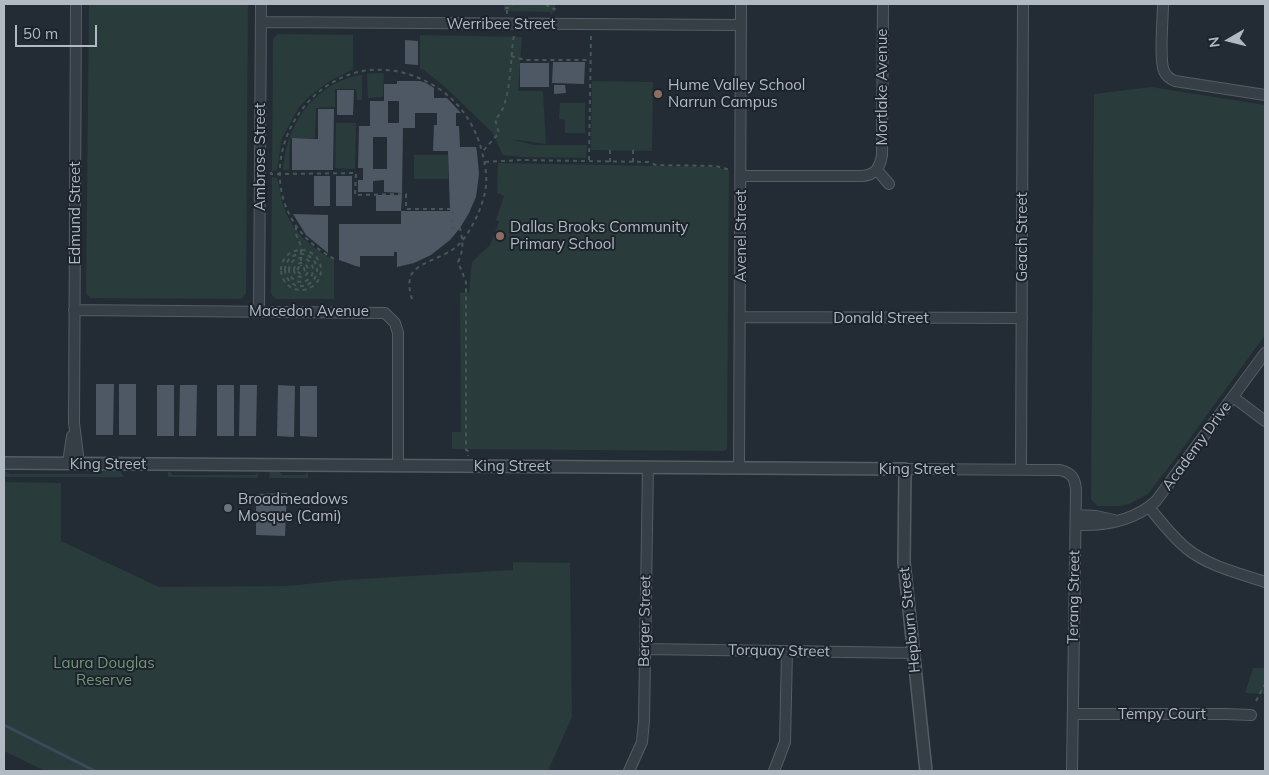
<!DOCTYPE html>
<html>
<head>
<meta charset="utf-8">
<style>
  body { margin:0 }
  #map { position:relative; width:1269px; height:775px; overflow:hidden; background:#232c35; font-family:Mulish,sans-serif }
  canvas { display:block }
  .frame { position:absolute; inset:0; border:5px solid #b1b9c3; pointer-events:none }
  .north { position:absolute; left:1204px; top:15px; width:50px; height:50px; -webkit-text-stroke:4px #1c232b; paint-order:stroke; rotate:262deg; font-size:14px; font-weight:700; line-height:20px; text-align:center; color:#b1b9c3 }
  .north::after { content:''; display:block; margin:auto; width:18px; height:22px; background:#b1b9c3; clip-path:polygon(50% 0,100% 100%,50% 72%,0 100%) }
  .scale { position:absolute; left:15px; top:25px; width:82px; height:22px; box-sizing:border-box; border:2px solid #b1b9c3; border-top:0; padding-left:6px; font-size:15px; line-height:18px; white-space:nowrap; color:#b1b9c3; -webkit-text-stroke:4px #1c232b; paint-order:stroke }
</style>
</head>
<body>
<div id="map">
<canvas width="1269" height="775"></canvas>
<div class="frame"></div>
<div class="north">N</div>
<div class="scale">50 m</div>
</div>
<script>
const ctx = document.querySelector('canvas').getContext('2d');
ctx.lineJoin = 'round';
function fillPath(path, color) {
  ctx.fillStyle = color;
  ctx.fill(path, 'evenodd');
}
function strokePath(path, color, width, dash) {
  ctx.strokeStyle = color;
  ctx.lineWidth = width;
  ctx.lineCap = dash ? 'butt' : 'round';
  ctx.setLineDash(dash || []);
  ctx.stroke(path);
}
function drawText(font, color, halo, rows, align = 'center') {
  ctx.font = font + ' Mulish,sans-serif';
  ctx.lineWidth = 4;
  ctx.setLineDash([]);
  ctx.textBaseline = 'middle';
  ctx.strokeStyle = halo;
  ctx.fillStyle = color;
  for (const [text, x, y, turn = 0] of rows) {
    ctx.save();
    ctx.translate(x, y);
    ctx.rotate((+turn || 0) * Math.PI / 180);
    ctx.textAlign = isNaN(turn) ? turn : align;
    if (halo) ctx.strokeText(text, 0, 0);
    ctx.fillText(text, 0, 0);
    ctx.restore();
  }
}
const green = new Path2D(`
  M89,4h159l-2,290 -5,5 -150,-1 -5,-5z
  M504,4h51v8l-51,-1z
  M278,34l75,1v34l-25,13 -20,16 -9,9 -17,31 -5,32 -5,1 1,-132z
  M420,35l102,2 -4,54h25l3,53 -36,-5 24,6h53l-1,13 -64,-1 -19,-2 -11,-23 -46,-44 -22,-18 -4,-1z
  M384,73l-1,24 -15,1 -1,-24z
  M362,75v25h-5l-1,-11h-21v18l-19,1 -1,30h-25l-1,32h-6c3,-39 23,-75 60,-90 6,-3 13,-4 19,-5z
  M592,81l61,1 -1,69 -61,-1z
  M1151,87l114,18v230l-90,124 -27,35 -19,10 -9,2h-23l-6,-7 3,-405z
  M560,103h25v30h-20v-13l-6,-1z
  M336,123h20l-1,46 -20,-1z
  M414,155h34v24h-34z
  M498,163l218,4 13,4 -2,278 -3,2 -272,-2v-17h9l-1,-139 9,-1 3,-30 18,-17 9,-23 -3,-2 8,-24 -7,-3z
  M272,177l5,1c3,9 3,18 6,27 8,25 28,43 51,55v39h-58l-5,-5z
  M4,470l6,4h90l4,-3h16l4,6h-120z
  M170,471l3,4h81l4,-2v5l-90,-1v-5z
  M270,471l9,1 4,3h21l4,-3v6h-39z
  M4,482l57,1v58l98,46 129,-1 57,-6 168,-10v-8l57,1 2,154 -24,54h-503l-41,-20z
  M1253,668h12v26l-20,-1z`);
const stream = new Path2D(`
  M4,725l91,46`);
const building = new Path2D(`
  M405,40l13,1v24l-13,-1z
  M553,62h32l-1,22 -32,-1z
  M520,63h29v24h-29z
  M397,81h23l6,2 8,5v10h13l14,15h-5v13h3l1,21h16l1,5 2,22 -3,23 -7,16 -9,15 -10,12 -19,15 -17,8 -17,4v-15h-3v4h-34v11l-4,-1 -17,-6v-36h62v-13h49l-2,-60h-15l1,-26h3v-12h-22v15h-12l-1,65 -18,-1v-12l-11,1v11h-15v-12h5v-12h-5l1,-42h11v-25h14v-17h13zM388,101h11v22h-11zM373,137h14v32h-14z
  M554,85h11l1,8 -12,1z
  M337,90h17l-1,25h-16z
  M318,109h16l-1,61h-41v-32l26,1z
  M314,176h16v30h-16z
  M336,176h16v30h-16z
  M376,195h26l-1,16h-25z
  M293,214l35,1v38l-22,-18z
  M96,384h18l-1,51h-17z
  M119,384h17v51h-17z
  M157,385h17v51h-17z
  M180,385h17l-1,51h-17z
  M217,385h17v51h-17z
  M240,385h17l-1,51h-17z
  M278,385l17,1 -1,51 -17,-1z
  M300,386h17v51l-17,-1z
  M287,493l-2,43 -29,-1v-41z`);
const path = new Path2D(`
  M546,4l4,4 5,1 -4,4
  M508,13h-1v-3h-2v-2h3l5,-4
  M511,56l14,4h65
  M589,160l2,-125
  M485,162l36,-2 127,2 8,3 60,1 14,4
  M610,162v-12
  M633,162v-12
  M271,172v2h12l73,-1 -1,22 51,-1v15h47l-1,19h8c3,13 4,22 -2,34l8,20v168l2,1v5
  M296,226v8l5,12v20
  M281 270a20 20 0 1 1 40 0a20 20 0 1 1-40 0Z
  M285 270a16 16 0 1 1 32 0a16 16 0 1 1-32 0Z
  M289 270a12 12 0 1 1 24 0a12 12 0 1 1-24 0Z
  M334,259c-120,-67 -20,-240 97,-175 26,14 44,39 51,68
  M294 270a7 7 0 1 1 14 0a7 7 0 1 1-14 0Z
  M297.5 270a3.5 3.5 0 1 1 7 0a3.5 3.5 0 1 1-7 0Z
  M412,299c-3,-10 -5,-22 3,-29 8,-8 27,-13 37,-20 17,-11 32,-45 34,-64 1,-12 -1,-23 -4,-34l17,-19 -4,-14c17,-12 15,-64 19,-84
  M1256,701l9,-17`);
const minor = new Path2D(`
  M76,4l-2,419 5,40
  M1163,4c0,14 -4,56 1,67 2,5 6,8 11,10l90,14
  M261,22l480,3
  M877,170l12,14
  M741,176h121c13,-1 18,-8 20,-21l1,-151
  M74,310l311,3 10,10 3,10v133
  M259,311l2,-307
  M740,317l282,1
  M1233,397l32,24
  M68,463l4,-27
  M739,468l2,-464
  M905,469l155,1c12,3 15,8 16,20l-4,281
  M1021,469l2,-465
  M1149,507c11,14 23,29 37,41 22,18 52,25 79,34
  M1076,515l20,1 18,4
  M1076,525c28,1 58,-4 80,-24l109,-148
  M645,649l269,4
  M1073,714h153l25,1
  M629,771l13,-29 2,-21 4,-254
  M774,771l11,-29 2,-90`);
const tertiary = new Path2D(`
  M4,463l901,6 -1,93 22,209`);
const markers = [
  [658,94,5,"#8d6e63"],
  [500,236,5,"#8d6e63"],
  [228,508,5,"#6b7280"]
];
const streetNames = [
  ["Werribee Street",501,24],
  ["Mortlake Avenue",882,87,-90],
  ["Ambrose Street",260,157,-90],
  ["Edmund Street",75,213,-90],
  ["Avenel Street",741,236,-90],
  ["Geach Street",1022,237,-90],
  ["Macedon Avenue",309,311],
  ["Donald Street",881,318],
  ["Academy Drive",1197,446,-54],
  ["King Street",108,464],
  ["King Street",512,466],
  ["King Street",917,469],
  ["Terang Street",1074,597,-89],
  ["Hepburn Street",910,620,-96],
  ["Berger Street",645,621,-89],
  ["Torquay Street",779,651,1],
  ["Tempy Court",1162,714]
];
const poiNames = [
  ["Hume Valley School",668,85],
  ["Narrun Campus",668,102],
  ["Dallas Brooks Community",510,227],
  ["Primary School",510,244],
  ["Broadmeadows",238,499],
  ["Mosque (Cami)",238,516]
];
const parkNames = [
  ["Laura Douglas",104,663],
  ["Reserve",104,680]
];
fillPath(green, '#293b3a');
strokePath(stream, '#3a4b5d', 3);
fillPath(building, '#4e5864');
strokePath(minor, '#545c64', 12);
strokePath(tertiary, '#545c64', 14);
strokePath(path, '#465758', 2, [4, 4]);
strokePath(minor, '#363e46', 10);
strokePath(tertiary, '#363e46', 11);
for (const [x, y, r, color] of markers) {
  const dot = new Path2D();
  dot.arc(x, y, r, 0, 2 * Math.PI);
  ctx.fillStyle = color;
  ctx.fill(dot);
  strokePath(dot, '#1c232b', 2);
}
drawText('15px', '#b1b9c3', '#1c232b', streetNames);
drawText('15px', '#b1b9c3', '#1c232b', poiNames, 'left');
drawText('15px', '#729678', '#1c232b', parkNames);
</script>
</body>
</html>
